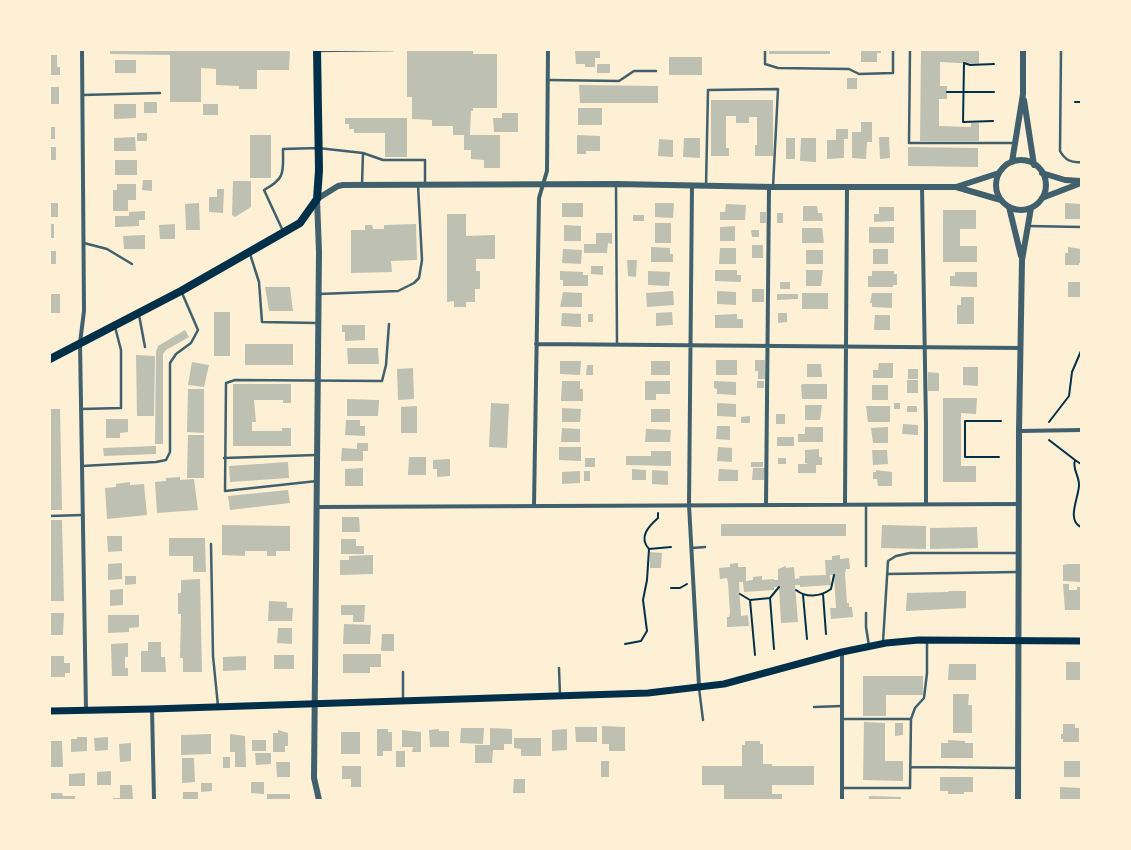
<!DOCTYPE html>
<html>
<head>
<meta charset="utf-8">
<style>
  body { margin:0 }
  #map { position:relative; width:1131px; height:850px; overflow:hidden; background:#fdf0d5; font-family:Ubuntu,sans-serif }
  canvas { display:block }
  .frame { position:absolute; inset:0; border:51px solid #fdf0d5; pointer-events:none }
</style>
</head>
<body>
<div id="map">
<canvas width="1131" height="850"></canvas>
<div class="frame"></div>
</div>
<script>
const ctx = document.querySelector('canvas').getContext('2d');
ctx.lineJoin = 'round';
function fillPath(path, color) {
  ctx.fillStyle = color;
  ctx.fill(path, 'evenodd');
}
function strokePath(path, color, width, dash) {
  ctx.strokeStyle = color;
  ctx.lineWidth = width;
  ctx.lineCap = dash ? 'butt' : 'round';
  ctx.setLineDash(dash || []);
  ctx.stroke(path);
}
const building = new Path2D(`
  M110,50h180l-1,20h-32v19h-18v-3l-23,-1v-16l-15,-1v34h-31v-47l-60,-1z
  M407,50h66v4h24v54h-24v3h-2l-1,24h30v33h-16v-8l-13,-1v-9h-7v-15h-11v-9h-21v-6l-20,-1v-22h-5z
  M769,50h61v4h-61z
  M861,50h20v3h-4v9h-16z
  M921,50h58v14l-39,-2v24h7v13h-8v27l32,1v-4h8v18h-59z
  M575,51h25v7h-5v9h-10v-3h-9z
  M50,55h7v12h3v8h-10z
  M669,57h33v18h-33z
  M115,60h21v13h-21z
  M597,64h13v9h-13z
  M847,78h10v11h-10z
  M579,85l79,1v17h-78z
  M50,87h9v17h-9z
  M711,100h62v56h-18v-11h2v-28h-8v6h-13v-7h-10v32h3v8h-18z
  M144,102h13v11h-13z
  M114,104h22v14l-22,1z
  M203,104h15v11h-15z
  M578,108h24v17h-24z
  M502,113h16v19h-24l-1,-14h9z
  M345,118h62v39h-22v-24h-31v-4h-5v-5h-4z
  M861,122h11v20h-5l-1,17 -14,-1v-26h9z
  M50,127h5v12h-5z
  M836,129h12v10h-4v19l-17,1v-19h9z
  M137,133h10v8h-10z
  M250,135h21v43h-21z
  M577,135l23,1v15h-14v3h-9z
  M135,137l1,14h-22v-13z
  M879,137h10l1,21 -10,1z
  M684,138h16v20l-17,-1z
  M786,138h9v21h-9z
  M801,138h15v24l-16,-1z
  M659,139l14,1v17l-15,-1z
  M50,147h6v13h-6z
  M908,147l70,1v19l-70,-1z
  M115,160h22v15h-22z
  M143,180h9v11l-10,-1z
  M233,181h18v26l-16,10 -3,-2z
  M117,184h19v16h-8v11h-15v-21h4z
  M217,189h7l-1,24 -14,-1v-15h8z
  M50,203h8v14h-8z
  M199,203l1,27h-14l-1,-26z
  M562,203h21v14h-21z
  M655,203h19l-1,15 -18,-1z
  M1065,203l16,1v15h-16z
  M726,204l20,1 -1,15h-25v-8h5z
  M803,206h14l1,7h4l1,8h-20z
  M879,207h15v14l-20,1v-8h5z
  M943,210h33v19h-16v17h17v16h-34z
  M145,211v9h-6v6l-24,1v-11h14v-4z
  M760,212h6v11h-6z
  M777,213h6v10h-6z
  M447,214h19v22l29,-1v24h-19v12h4v18h-5v13h-9v5h-12v-6l-7,1z
  M633,215h11v6h-11z
  M655,223h16v20h-16z
  M50,224h4v14h-4z
  M175,224v15h-15l-1,-14z
  M416,224l1,36 -26,1 1,11 -41,1v-43h14v-5h7l1,4h11v-4z
  M564,225l17,1v15h-17z
  M735,226v15h-15v-14z
  M869,227h25v16h-25z
  M802,228h20l2,15h-22z
  M751,230h8v7h-7z
  M596,233h16v11l-4,-1 -1,10h-23v-9h12z
  M145,235v14h-21l-1,-13z
  M752,245h11v13h-11z
  M651,247l19,1v6h3v8h-22z
  M1068,247l13,2v14h-2v2h-14v-12h3z
  M720,248h16v16h-17z
  M563,249l19,1 -1,14 -19,-1z
  M873,249h15v15h-15z
  M806,250h17v14h-17z
  M50,251h6v13h-6z
  M627,260h10l-1,17 -8,-1z
  M591,266h12v9l-12,-1z
  M715,270h22v5h4v7l-26,-1z
  M806,270h17l-2,16h-15z
  M560,271l23,1v3h5v11h-25v-6h-3z
  M648,271l22,1 -1,14 -21,-1z
  M872,271h22v3h3v11h-4v2h-25v-11h4z
  M955,272h22v15l-27,-1v-10h5z
  M780,282h10v7h-10z
  M1068,282h13v15h-13z
  M265,287h25l3,24h-24z
  M752,289h12v13h-12z
  M673,291l1,14 -27,2 -1,-14z
  M717,291l19,1v13l-19,-1z
  M563,292l19,1v14h-22z
  M802,293h26v16h-26z
  M872,293h20v15l-20,-1v-4h-2z
  M50,294h10v19h-10z
  M777,294h21v5l-21,1z
  M961,297h13v27h-17v-19h4z
  M214,312h16v44h-16z
  M672,312l1,13 -17,1v-13z
  M562,313l19,1v13l-20,-1z
  M778,313h9v9l-9,1z
  M588,314h5v8h-5z
  M737,314v5h6v9h-28v-13z
  M875,315h15v15h-16z
  M342,325h23v15l-20,1v-9h-3z
  M185,330l4,7 -23,13 -3,4v90h-8l1,-92 2,-6z
  M245,344h48v21h-48z
  M347,348h31l1,16h-31z
  M136,355l19,1 -1,60h-17z
  M716,360h21v15h-21z
  M755,360h10v19h-7v-8h-3z
  M560,361h21l-1,14 -20,-1z
  M651,361h19v14h-19z
  M192,362l17,3 -5,22 -16,-2z
  M879,363h14v15h-20v-8h5z
  M807,364h14l1,13h-15z
  M587,365h6v10h-7z
  M963,367h15v19l-15,-1z
  M413,368l1,31 -16,1 -1,-31z
  M908,369h10v10h-10z
  M928,372l11,1v18h-11z
  M907,380h11v13h-11z
  M562,381h18v8h3v12h-22z
  M645,381h25v13h-14v6h-11z
  M714,381l22,1v13l-19,-1v-5l-3,-1z
  M757,381h7v7h-7z
  M233,384h58v19h-8v-3h-29l2,22h-4v9h30v-3h9v18h-58z
  M803,384h24v15h-25l-1,-14z
  M872,385h16v15h-16z
  M188,389h16v44l-17,-1z
  M943,398h34l-1,16 -15,-1v53h15v16h-33z
  M347,399l32,1 -1,16h-31z
  M491,403l18,1 -2,44 -18,-1z
  M717,403l19,1v13l-19,-1z
  M894,403h6v6h-6z
  M805,405h17l-2,15h-15z
  M417,406v27h-16v-26z
  M866,406h24v16h-22z
  M907,406h10v6h-10z
  M562,408l19,1 -1,13h-18z
  M50,409h10l2,101h-12z
  M651,409h19v13h-19z
  M776,414h9v10h-9z
  M750,416v7h-9v-6z
  M106,419h22v13l-8,1v5h-14z
  M346,420h14v6h5v10l-20,-1z
  M903,424l15,1v10l-16,-1z
  M717,426h13v14l-14,-1z
  M805,427h18v15h-25v-8h7z
  M888,427v16h-15l-2,-15z
  M562,428l18,1v13h-19z
  M646,429l25,1 -1,12h-25z
  M188,435h16v43h-17z
  M777,437h17v9h-17z
  M357,443h11v8h-5v10h-22l1,-13 15,1z
  M156,446v8l-52,2 -1,-8z
  M559,447h22v14l-22,-1z
  M718,447l14,1v14l-15,-1z
  M819,449v8h3v8h-6v8h-18v-9h11l-4,-1v-13z
  M872,450h15l1,14 -15,1z
  M651,451h20v15l-45,-1v-9h25z
  M409,457h17v18h-18z
  M585,458h10v9h-10z
  M778,458h8v6h-8z
  M450,459v17l-13,1v-8h-4v-9z
  M288,462l1,16 -59,4 -1,-16z
  M751,462h12v5h-12z
  M363,468v18h-18v-17z
  M753,468h12l-1,12h-12z
  M632,469l14,1v10h-14z
  M719,469l19,1v11h-20z
  M652,470l16,1v14l-16,-1z
  M876,470l16,2v14h-14l-1,-7h-4v-7h3z
  M580,471v12l-18,1v-12z
  M584,471h6v10h-6z
  M180,477v3l14,-1 4,31 -41,3 -2,-31 11,-1v-3z
  M130,482v3l14,-1 3,31 -40,4 -2,-31 11,-1v-3z
  M288,490l2,13 -60,7 -2,-14z
  M342,517h17l1,15h-18z
  M50,520h12l2,81h-14z
  M721,524h125v12h-125z
  M222,525l68,1v25h-14v5h-9v-5h-22v5l-23,-1z
  M882,525l44,1v23l-45,-1z
  M977,527l1,21 -48,1v-21z
  M107,536h15v15l-14,1z
  M169,538h36l1,34h-13v-16h-24z
  M341,539h15v7h8v8h-23z
  M650,552l12,1 -1,15h-11z
  M373,555v19l-33,1v-15h9v-4z
  M840,555v4l9,-1 1,11h-4l-1,5 2,29h2v4h3l1,10 -22,2 -1,-11h6l-2,-33h-4l1,10 -31,2v-2h-5l3,37 -17,1 -2,-36h-5v3l-30,2 -1,-10h-4l2,34 7,-1 1,11 -22,1v-10h2l1,-4 -2,-30 -1,-5 -7,1 -1,-11 11,-1v-3l8,-1v4h8v14l7,-1v-3l9,-1v4l12,-1v1h4v-11l8,-3v2l8,-1 1,12 5,-1 -1,-2 27,-1 -1,-15h7v-4z
  M122,563v16l-14,1v-16z
  M1068,564h13v18l-18,-1v-16z
  M125,576h11v8l-11,1z
  M200,579l2,93h-19v-14h-3l1,-44h-3v-21h3v-13z
  M1063,584h6v6h8v-3h4v23h-16z
  M123,589v16l-13,1v-16z
  M949,591h17v17l-60,3 1,-18 41,-1z
  M269,601l18,1v6h6l-1,13h-24z
  M341,605h24l-1,17h-11v-7h-12z
  M51,613h13l-1,22h-12z
  M108,615h31v12l-10,1v4l-21,1z
  M344,624l27,1 -1,19h-27z
  M278,628h14v16l-15,-1z
  M382,634h12v17h-13z
  M148,642h13v15h4l1,15h-25v-21h7z
  M128,643v14h-3v11h3v8h-16l-1,-32z
  M343,654h38v13h-11v6h-27z
  M274,655h20v14h-20z
  M50,656h14v7h6v10h-5v4h-15z
  M246,656v14l-23,1v-14z
  M1066,662h15v18h-15z
  M949,664h27v16h-28z
  M863,676h60v19h-37v21h-23z
  M953,694h16l-1,11h4v28h-19z
  M864,722l21,1v38h18v20l-40,-1z
  M895,723h8v12l-8,1z
  M1063,724h12v4h4v14h-16v-3h-2v-5h2z
  M602,726l23,1v24h-16v-7h-7z
  M575,727h22v15h-21z
  M461,728h23l-1,16 -23,-1z
  M490,728l22,1v15h-8v6h-11l-1,13h-17v-18h15z
  M377,729h11v3h4v19h-9v5h-6z
  M439,729v2h10v16h-19l-1,-17z
  M567,729v21l-15,1v-21z
  M278,730l10,3v13h-3v6h-12v-19h5z
  M402,730l19,2v20h-9l1,-5h-11z
  M341,732h19v22h-19z
  M211,734v20l-30,1v-20z
  M230,734l15,2 1,31h-11v-15h-5z
  M77,737h10v14l-16,1v-13h6z
  M108,737v13l-13,1 -1,-13z
  M514,738h27v18h-20v-7l-7,-1z
  M252,740h14v11h-14z
  M948,740l17,1v2h8v15h-32v-15h7z
  M50,741h12l1,26h-13z
  M745,741h15v3h3v20h9v2h42v19h-42v9h10v6h-58v-15h-22v-19h40v-21h3z
  M131,743v18l-11,1 -1,-18z
  M396,751h9v16h-9z
  M255,753h16v11l-15,1z
  M223,757h7v11h-7z
  M182,758h12l1,24 -13,1z
  M601,761h8v16h-8z
  M1064,761h17v16h-17z
  M276,762h14v15h-13z
  M342,766h19v21h-10v-8h-9z
  M111,771v14h-14v-13z
  M85,773v13h-16v-12z
  M940,777h33v15h-9v2h-16v-3h-8z
  M514,779h11v14h-12z
  M251,782h13v12l-13,-1z
  M201,783h11v8l-11,1z
  M120,785h12l1,15h-20v-2h7z
  M1060,787l21,1v12h-21z
  M183,792h15v8h-15z
  M50,793h12l1,3h12v4h-25z
  M267,794h23v6h-23z
  M869,796l32,1v3h-32z`);
const path = new Path2D(`
  M947,92h47
  M1075,102h6
  M993,121l-30,1 1,-59 6,2 24,-1
  M1049,422l20,-26 3,-24 9,-21
  M1049,440l26,20c-3,9 4,15 4,25 0,12 -13,35 2,42
  M999,457h-34v-36h36
  M1075,460l6,4
  M649,549l22,-2
  M671,588h9l7,-4
  M796,590c10,8 24,7 35,-1l3,-14
  M740,594l10,6 5,55
  M823,594l3,40
  M803,595l4,44
  M770,598l4,51
  M750,600l20,-2 9,-11
  M625,644l16,-3 6,-10 -4,-31 4,-20 2,-31c-11,-12 0,-23 9,-31v-5`);
const service = new Path2D(`
  M765,50v14l13,4 71,1 10,5 34,-1v-23
  M910,50l-1,93h106
  M1061,50l-1,101c5,9 11,12 21,11
  M318,51l75,-1
  M548,80l71,1 15,-10h22
  M82,95l78,-2
  M362,185l1,-32
  M616,185l1,159
  M706,186l2,-96 70,-1 -5,98
  M1028,226l53,1
  M283,231l-19,-41c22,-12 19,-18 19,-41l35,-1 45,5 20,7h42v24
  M84,243l23,6 25,15
  M250,254l9,28 3,40 55,1
  M319,294l79,-3 16,-8 5,-5 3,-18 -4,-75
  M139,315l6,32
  M81,409l40,-1v-58l-6,-23
  M224,458l92,-3
  M82,466l74,-4 10,-2 4,-8v-89l6,-9 15,-11 7,-13 -16,-37
  M317,481l-92,10 1,-108 9,-3 147,1 4,-16 3,-41
  M50,516l33,-1
  M211,544l2,112 5,50
  M692,548l13,-1
  M866,566v-62
  M887,574l131,-2
  M866,613v14l3,19
  M883,642l5,-81 8,-5 14,-3h108
  M559,668l1,27
  M699,688l4,32
  M403,699v-27
  M814,707l28,-1
  M842,719h69l-1,69h-68
  M911,719l4,-11 9,-10 3,-25v-31
  M911,767l107,1`);
const minor = new Path2D(`
  M82,50l2,261 -4,32 6,367
  M692,186l-3,319 10,181
  M922,187l4,237v80
  M536,344l484,4
  M1019,431l62,-1
  M845,503l2,-316
  M766,505l3,-318
  M534,506l5,-308 8,-27 1,-121
  M318,507l701,-3
  M152,709l2,91
  M842,800v-148`);
const tertiary = new Path2D(`
  M1024,100l10,65
  M996 185a25 25 0 1 1 50 0a25 25 0 1 1-50 0Z
  M1012,162l11,-68v-44
  M1042,173l23,7 16,1
  M956,187l45,13
  M1042,198l39,-15
  M1009,207l12,49
  M319,800l-5,-22 5,-526 -2,-53 21,-13 5,-1 273,-1 157,3h183l43,-14
  M1018,800l1,-369 3,-171 9,-52`);
const secondary = new Path2D(`
  M50,711l102,-2 496,-16 76,-9 118,-32 44,-9 33,-3 162,1`);
const primary = new Path2D(`
  M50,359l131,-68 119,-68 17,-24 2,-29 -2,-120`);
fillPath(building, '#bec0b2');
strokePath(path, '#003049', 2);
strokePath(service, '#3f606c', 2.5);
strokePath(minor, '#3f606c', 4);
strokePath(tertiary, '#3f606c', 6);
strokePath(secondary, '#003049', 7);
strokePath(primary, '#003049', 8);
</script>
</body>
</html>
